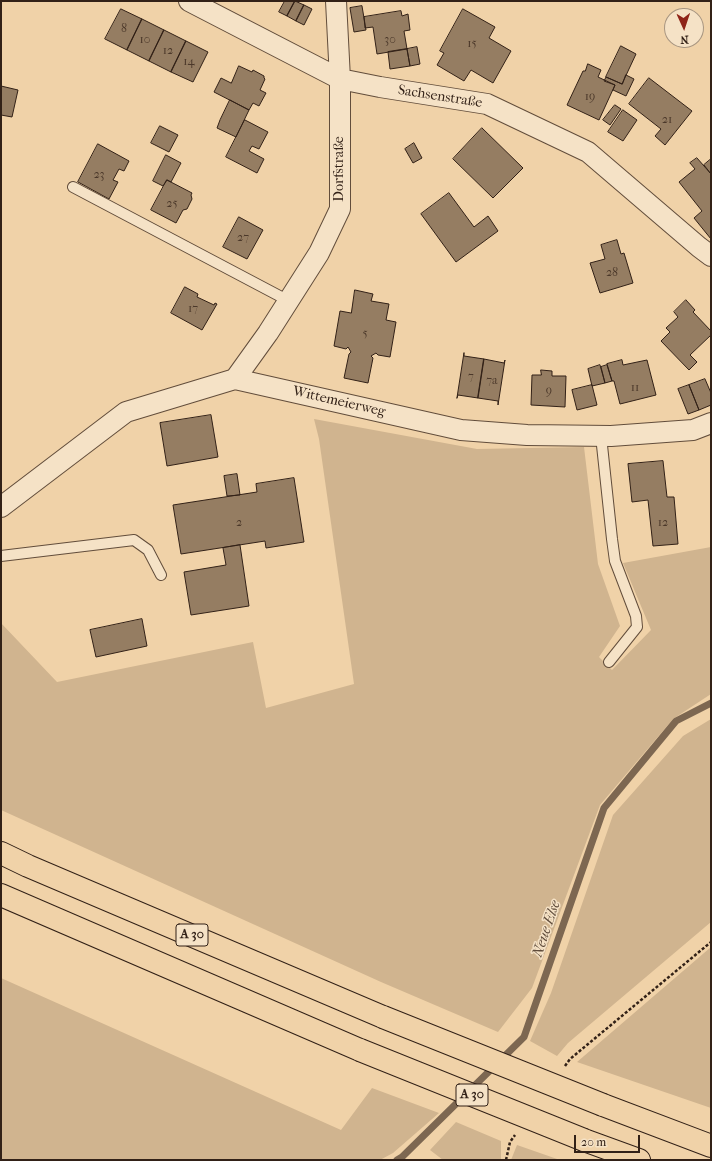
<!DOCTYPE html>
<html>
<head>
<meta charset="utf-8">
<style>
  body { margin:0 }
  #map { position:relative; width:712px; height:1161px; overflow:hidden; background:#f0d2a8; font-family:"IM FELL French Canon",serif }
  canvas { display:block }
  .frame { position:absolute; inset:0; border:2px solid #322117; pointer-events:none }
  .north { position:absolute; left:664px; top:8px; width:40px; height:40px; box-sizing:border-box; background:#f5e2c6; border:1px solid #a79580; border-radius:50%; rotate:177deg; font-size:11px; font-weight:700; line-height:16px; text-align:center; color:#322117 }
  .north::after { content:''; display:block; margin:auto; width:14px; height:18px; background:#8f2418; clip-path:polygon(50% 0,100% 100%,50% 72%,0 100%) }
  .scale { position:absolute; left:574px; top:1135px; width:66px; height:18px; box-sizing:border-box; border:2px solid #322117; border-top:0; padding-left:5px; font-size:12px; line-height:14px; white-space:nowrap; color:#322117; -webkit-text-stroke:3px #f5e2c6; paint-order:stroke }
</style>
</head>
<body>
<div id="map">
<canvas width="712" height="1161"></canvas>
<div class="frame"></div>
<div class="north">N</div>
<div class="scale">20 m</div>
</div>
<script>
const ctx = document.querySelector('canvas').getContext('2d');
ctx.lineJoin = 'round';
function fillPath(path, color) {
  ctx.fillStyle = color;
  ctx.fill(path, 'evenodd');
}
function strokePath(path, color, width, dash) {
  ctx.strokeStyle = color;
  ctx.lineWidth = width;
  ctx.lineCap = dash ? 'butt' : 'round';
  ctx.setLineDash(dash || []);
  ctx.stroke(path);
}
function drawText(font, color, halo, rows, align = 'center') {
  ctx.font = font + ' "IM FELL French Canon",serif';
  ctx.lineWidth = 3;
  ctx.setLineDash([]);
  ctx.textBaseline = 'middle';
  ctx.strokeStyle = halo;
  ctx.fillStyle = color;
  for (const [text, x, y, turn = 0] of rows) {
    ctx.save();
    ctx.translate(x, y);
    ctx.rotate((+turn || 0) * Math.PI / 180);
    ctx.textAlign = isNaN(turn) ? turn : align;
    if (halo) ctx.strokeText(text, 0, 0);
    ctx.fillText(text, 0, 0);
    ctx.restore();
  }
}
const green = new Path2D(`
  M314,419l163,30 107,-2 14,117 22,62 -21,31 13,13 39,-40 -28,-67 88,-16v147l-38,25 -73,86 -68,183 -34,44 -117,-50 -380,-172v-187l56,59 196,-40 13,66 88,-24 -35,-245z
  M711,719v203l-143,121 -11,13 -27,-15 21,-48 62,-178 70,-79z
  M711,947v161l-134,-46z
  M1,978l340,152 31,-42 67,25 -46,40 -13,7h-379z
  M456,1122l45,19v19h-58l-13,-10z
  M517,1145l43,15h-49z`);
const stream = new Path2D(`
  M397,1160l5,-3 122,-120 80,-229 72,-87 35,-18`);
const building = new Path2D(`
  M285,1h10l-8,15 -8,-4z
  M295,1l9,4 -8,16 -9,-5z
  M304,5l8,4 -8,16 -8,-4z
  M362,6l4,24 -12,2 -4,-24z
  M121,9l21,10 -15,31 -22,-11z
  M463,9l32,18 -6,11 22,13 -18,32 -22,-13 -7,11 -27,-16 7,-12 -4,-2z
  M401,11l1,5 6,-2 2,16 -6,1 3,18 -30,5 -4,-27 -8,1 -1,-11z
  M142,19l22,11 -15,31 -22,-11z
  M164,30l22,11 -15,31 -22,-11z
  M186,41l22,11 -15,30 -22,-10z
  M621,46l15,8 -14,30 -16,-7z
  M417,47l3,17 -10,2 -3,-17z
  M407,49l3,17 -20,3 -2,-17z
  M588,64l13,6 -3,7 17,8 -16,35 -32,-15 16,-34h2z
  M239,66l13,6 1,-2 11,6v2l1,1 -5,11 6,3 -7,13 -6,-3 -4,7 -35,-18 7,-14 10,5z
  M626,75l8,4 -8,17 -13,-6 2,-5 -11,-4 2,-4 16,7z
  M649,78l43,33 -27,34 -10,-9 6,-7 -32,-25z
  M1,86l17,4 -6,27 -11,-2z
  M230,100l19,10 -13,27 -19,-9 3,-8z
  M615,105l6,4 -11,16 -7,-5z
  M623,110l14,10 -14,21 -15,-9z
  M245,120l23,12 -9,17 -7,-3 -3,5 15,8 -7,14 -31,-16z
  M160,126l18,9 -9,17 -18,-9z
  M482,128l41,40 -30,30 -40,-39z
  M414,143l8,15 -9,5 -8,-14z
  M98,144l31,17 -5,10 -5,-2 -6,11 5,2 -9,17 -31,-17z
  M166,155l15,8 -10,19 -4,-2 -4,6 -10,-5z
  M697,158l14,16v65l-17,-21 8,-7 -23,-29 16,-13 -5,-6z
  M711,159v15l-7,-9z
  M167,180l25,13 -1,2 1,4 -5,10 -4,1 -7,13 -25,-13z
  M449,193l25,34 14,-11 10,15 -42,31 -35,-48z
  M239,217l24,13 -16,29 -24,-12z
  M617,240l4,14 3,-1 9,30 -33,10 -10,-30 15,-4 -4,-14z
  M185,287l13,7 -1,3 17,8 1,-2 2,1 -15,26 -31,-17z
  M355,290l18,4 -2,7 18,3 -3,16 10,2 -6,35 -12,-2 -2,-2 -5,3 2,2 -5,25 -24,-5 5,-24 2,-2 -3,-5 -2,2 -12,-3 6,-35 11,2z
  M686,300l9,10 -2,2 18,19v4l-21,20 7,7 -8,8 -28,-29 9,-9 -4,-4 12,-11 -4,-5z
  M464,353v3l20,3 -6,39 -20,-3 -1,3z
  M484,359l20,4 1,-3 -7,45v-4l-20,-3z
  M622,360l1,5 24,-5 9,35 -36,9 -6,-23h-2l-5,-17z
  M600,365l5,18 -13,3 -4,-17z
  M607,365l5,16 -7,2 -4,-16z
  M541,370l11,1v5h14l-1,31 -34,-2 1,-30h9z
  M705,379l6,14v12l-12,5 -10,-25z
  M592,385l5,20 -20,5 -5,-20z
  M689,385l10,25 -11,4 -10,-25z
  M211,415l7,42 -51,9 -7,-43z
  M663,461l4,36h7l4,47 -25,2 -5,-46 -16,2 -4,-38z
  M237,474l3,21 -13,1 -3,-20z
  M294,478l10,64 -38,6 -1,-7 -84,13 -8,-49 84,-13 -1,-8z
  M240,545l9,61 -58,9 -7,-43 42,-7 -3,-17z
  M142,619l5,27 -51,11 -6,-27z`);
const path = new Path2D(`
  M565,1066l5,-7 141,-117
  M506,1160l4,-18 5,-7`);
const service = new Path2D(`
  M73,187l216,114
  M601,436l11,103 3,22 21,55 1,11 -28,35
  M1,556l133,-16 14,10 13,25`);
const minor = new Path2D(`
  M189,1l151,78 40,8 107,17 101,48 111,95 12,9
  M235,379l33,-46 51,-80 21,-44v-130l-4,-78
  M1,507l125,-95 109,-33 226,51 66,5 84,1 82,-6 18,-7`);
const motorway = new Path2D(`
  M1,853l27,13 355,151
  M1,895l359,155
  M603,1105l108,41
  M584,1140l55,20`);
const motorwayBridge = new Path2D(`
  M383,1017l220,88
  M360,1050l224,90`);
const numberNames = [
  ["8",124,29],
  ["10",145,40],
  ["30",390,40],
  ["15",472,44],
  ["12",168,51],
  ["14",189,62],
  ["19",590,97],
  ["21",667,120],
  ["23",99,175],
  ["25",172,204],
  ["27",243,238],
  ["28",612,273],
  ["17",193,309],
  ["5",365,334],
  ["7",471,377],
  ["7a",492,381],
  ["11",635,388],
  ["9",549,391],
  ["2",239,523],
  ["12",663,523]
];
const shields = [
  [192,935,32],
  [472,1095,32]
];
const shieldNames = [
  ["A 30",192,935],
  ["A 30",472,1095]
];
const streetNames = [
  ["Sachsenstraße",440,97,9],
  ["Dorfstraße",340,169,-90],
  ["Wittemeierweg",339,402,13]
];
const waterNames = [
  ["Neue Else",547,929,-71]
];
fillPath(green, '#d0b48f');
strokePath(stream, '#7d6751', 7);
fillPath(building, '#957d62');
strokePath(building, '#322117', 1);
strokePath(service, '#624d3b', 12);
strokePath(minor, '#624d3b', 22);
strokePath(motorway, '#322117', 24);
strokePath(path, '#322117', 2.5, [3, 2]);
strokePath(service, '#f5e2c6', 10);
strokePath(minor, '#f5e2c6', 20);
strokePath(motorway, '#f0d2a8', 22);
strokePath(motorwayBridge, '#322117', 24, []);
strokePath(motorwayBridge, '#f0d2a8', 22);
drawText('12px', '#4b382a', null, numberNames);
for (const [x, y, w] of shields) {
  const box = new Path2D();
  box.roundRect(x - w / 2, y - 11, w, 22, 3);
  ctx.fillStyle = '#f5e2c6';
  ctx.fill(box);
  strokePath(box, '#322117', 1);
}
drawText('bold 13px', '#322117', null, shieldNames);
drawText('14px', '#322117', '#f5e2c6', streetNames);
drawText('italic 15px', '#5e4a39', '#f5e2c6', waterNames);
</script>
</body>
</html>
